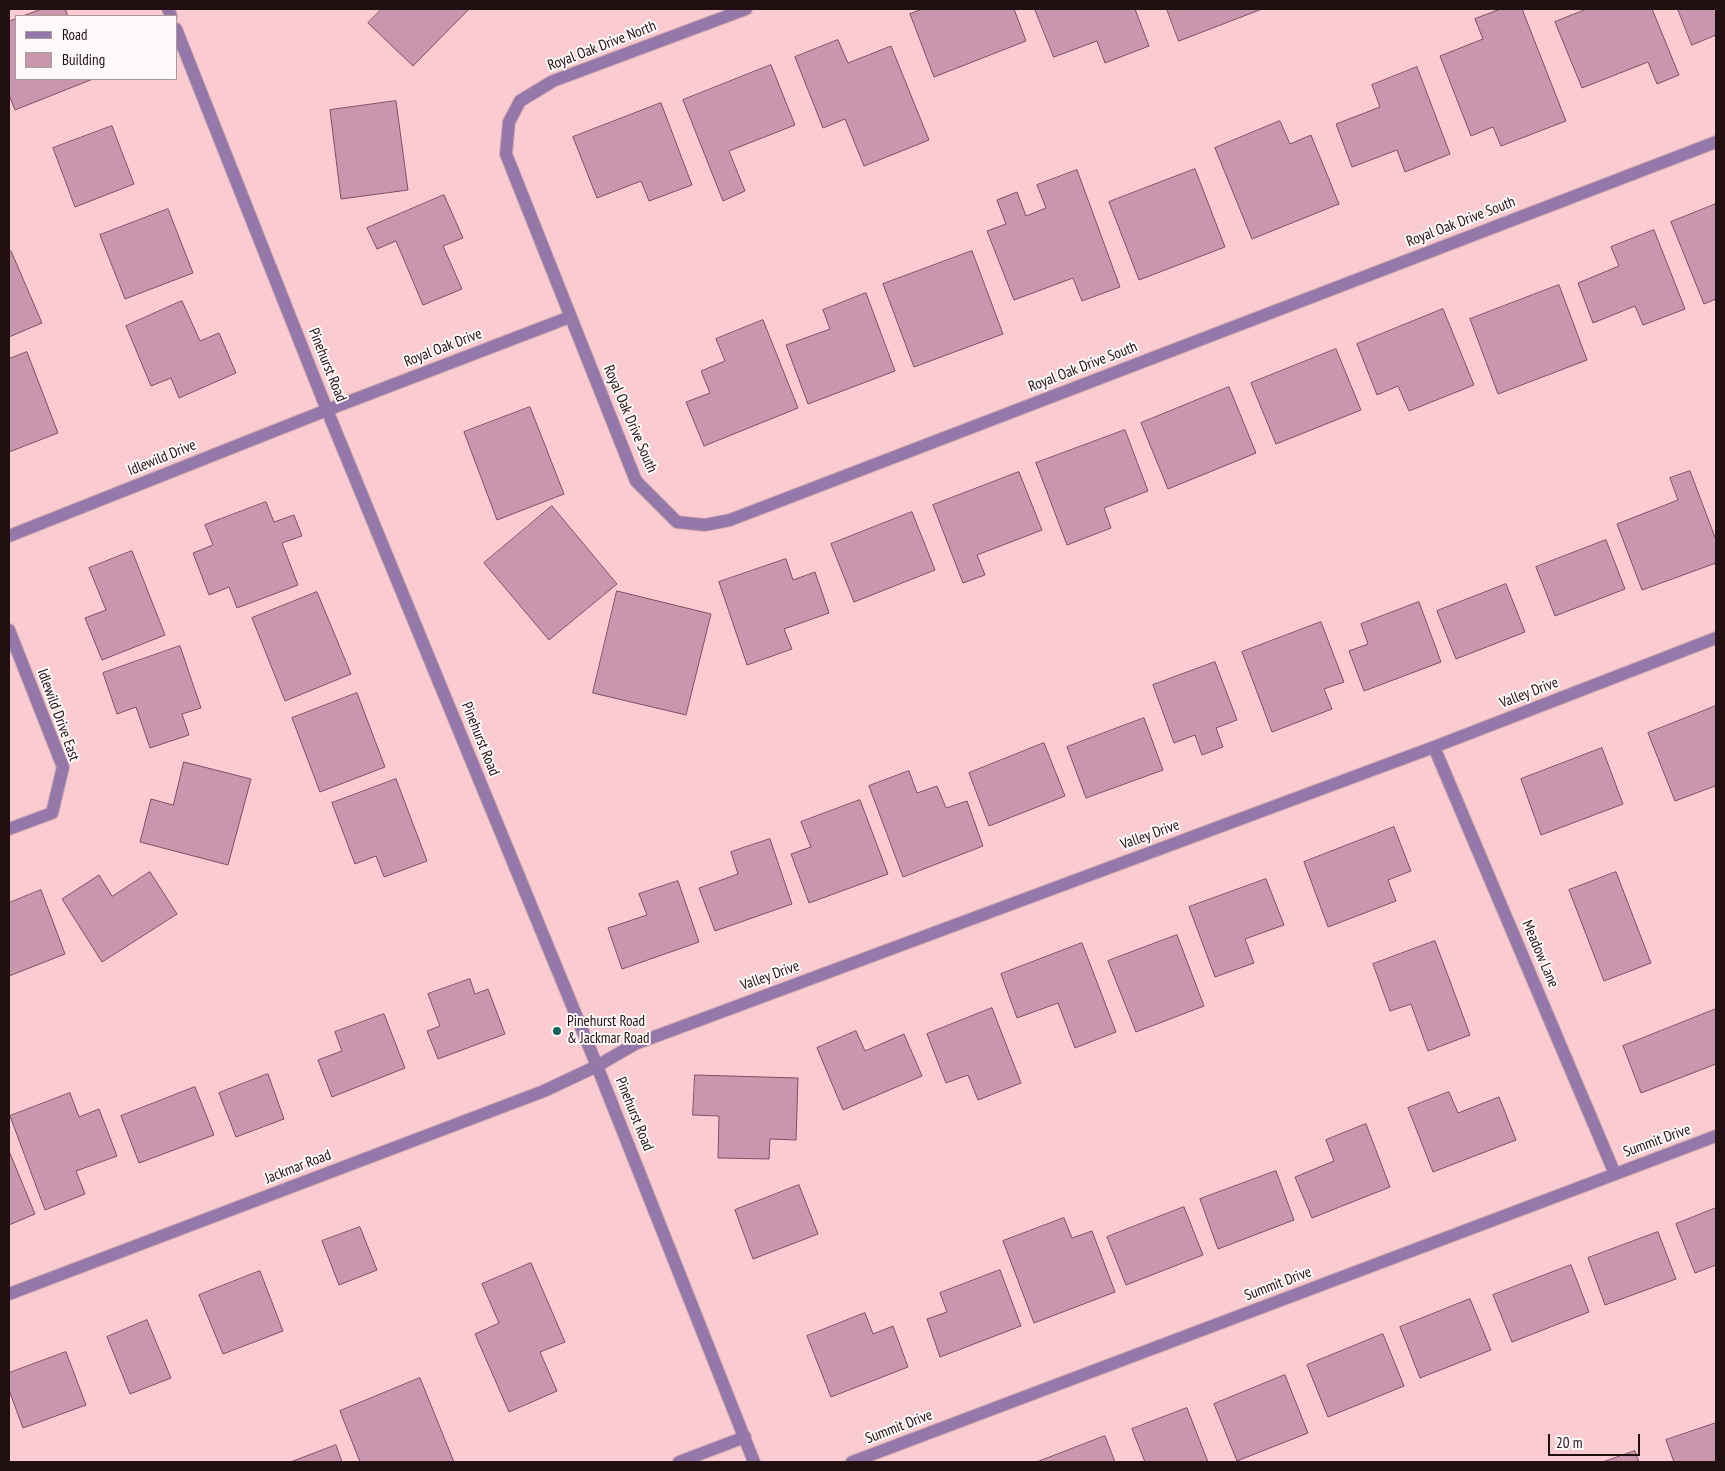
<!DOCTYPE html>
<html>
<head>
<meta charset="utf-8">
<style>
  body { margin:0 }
  #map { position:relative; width:1725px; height:1471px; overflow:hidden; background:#faccd2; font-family:"PT Sans Narrow",sans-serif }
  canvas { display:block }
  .frame { position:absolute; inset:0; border:10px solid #220f12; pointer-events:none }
  .legend { position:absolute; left:15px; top:15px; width:162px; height:65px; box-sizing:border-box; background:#fff9fa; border:1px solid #a79b9d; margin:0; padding:6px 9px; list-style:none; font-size:15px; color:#220f12 }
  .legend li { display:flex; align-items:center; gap:10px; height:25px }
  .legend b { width:25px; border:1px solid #a79b9d }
  .scale { position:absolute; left:1548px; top:1434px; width:92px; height:22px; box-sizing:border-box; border:2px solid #220f12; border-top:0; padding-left:6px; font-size:15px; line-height:18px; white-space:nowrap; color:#220f12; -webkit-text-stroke:4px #fff9fa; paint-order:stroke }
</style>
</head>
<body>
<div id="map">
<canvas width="1725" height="1471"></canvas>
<div class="frame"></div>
<ul class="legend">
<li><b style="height:6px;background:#9478aa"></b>Road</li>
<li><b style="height:14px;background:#c897ad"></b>Building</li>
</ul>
<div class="scale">20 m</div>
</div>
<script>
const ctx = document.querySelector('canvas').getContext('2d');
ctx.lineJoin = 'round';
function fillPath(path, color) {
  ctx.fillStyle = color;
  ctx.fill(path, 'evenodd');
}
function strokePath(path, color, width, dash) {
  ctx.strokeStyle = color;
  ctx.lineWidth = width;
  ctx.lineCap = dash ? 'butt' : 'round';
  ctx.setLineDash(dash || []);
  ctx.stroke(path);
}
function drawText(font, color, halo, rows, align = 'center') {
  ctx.font = font + ' "PT Sans Narrow",sans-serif';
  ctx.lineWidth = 4;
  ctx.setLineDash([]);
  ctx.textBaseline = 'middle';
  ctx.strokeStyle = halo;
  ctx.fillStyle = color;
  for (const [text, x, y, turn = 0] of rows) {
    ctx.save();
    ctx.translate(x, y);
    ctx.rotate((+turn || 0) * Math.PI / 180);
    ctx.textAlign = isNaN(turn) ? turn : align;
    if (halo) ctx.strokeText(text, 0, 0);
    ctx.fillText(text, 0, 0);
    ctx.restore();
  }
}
const building = new Path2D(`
  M42,9h23l3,7h-45z
  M382,9h87l-56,57 -45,-43z
  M923,9h91l12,32 -92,36 -24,-63z
  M1035,9h100l14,37 -44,17 -8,-22 -43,16z
  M1167,9h95l-83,32z
  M1501,9h21l44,112 -65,25 -8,-19 -22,9 -31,-80 43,-17 -8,-20z
  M1587,9h65l27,66 -22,9 -9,-22 -66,26 -27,-66z
  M1678,9h38v26l-24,10z
  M16,19v60h77l-78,31 -6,-15v-73z
  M838,40l10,23 43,-17 38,94 -65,26 -19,-47 -22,9 -28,-71z
  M771,65l24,60 -66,26 16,40 -22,10 -40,-101z
  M1417,67l33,87 -45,18 -8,-22 -45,17 -16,-43 44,-17 -8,-22z
  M396,101l12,89 -67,9 -11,-89z
  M661,103l31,82 -43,16 -8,-20 -44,17 -24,-61z
  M1280,121l10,23 21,-9 28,69 -87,35 -37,-91z
  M112,126l22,58 -59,23 -22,-59z
  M1195,169l30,78 -86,33 -30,-78z
  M1077,170l43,117 -38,14 -9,-23 -59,22 -27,-69 19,-7 -9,-24 20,-8 9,24 20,-8 -9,-23z
  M444,195l19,43 -20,8 19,43 -39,16 -27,-64 -19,8 -10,-21z
  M1716,204v95l-12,5 -33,-82z
  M168,209l25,64 -68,26 -25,-64z
  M1654,230l31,79 -42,16 -8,-19 -42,17 -15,-40 41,-17 -8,-19z
  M11,251l31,72 -33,14v-85z
  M972,251l31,83 -89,33 -31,-83z
  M1559,285l28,75 -89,34 -28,-75z
  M866,293l29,78 -87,33 -22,-59 44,-16 -7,-19z
  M182,301l18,40 19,-8 17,40 -57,25 -8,-20 -20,8 -25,-60z
  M1443,309l31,76 -65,26 -11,-25 -21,9 -20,-51z
  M763,320l35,88 -94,38 -18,-44 24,-9 -9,-22 24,-10 -9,-22z
  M1336,349l25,61 -85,34 -25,-61z
  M27,352l31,81 -49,19v-93z
  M1229,387l27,66 -88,36 -27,-66z
  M530,407l34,87 -67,26 -33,-88z
  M1125,430l23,61 -44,17 7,20 -44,17 -31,-82z
  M1690,471l26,69v23l-74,27 -25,-66 61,-24 -8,-22z
  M1019,472l23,58 -65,25 8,20 -22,8 -30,-78z
  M266,502l8,20 20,-7 8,21 -20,7 16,42 -61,23 -8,-21 -20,8 -16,-42 20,-8 -8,-20z
  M552,506l65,78 -68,56 -65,-77z
  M912,512l23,58 -81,32 -23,-58z
  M1606,540l19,49 -70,27 -19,-49z
  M132,551l33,84 -63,25 -17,-42 21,-8 -17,-42z
  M786,559l7,21 22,-8 14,41 -45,16 8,20 -45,16 -28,-83z
  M1506,584l19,48 -69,27 -19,-48z
  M617,591l94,23 -25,101 -93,-22z
  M317,592l34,82 -66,27 -33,-83z
  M1419,602l22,60 -77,29 -15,-40 19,-7 -7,-20z
  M1321,622l23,60 -20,7 8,20 -60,23 -30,-80z
  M180,646l21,62 -19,6 7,21 -39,13 -14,-41 -19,7 -14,-41z
  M1215,662l22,58 -21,8 7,19 -21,8 -7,-20 -21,8 -21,-58z
  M357,693l28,74 -65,25 -28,-74z
  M1716,706v83l-1,-3 -40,15 -27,-68z
  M1144,718l19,52 -77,28 -19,-51z
  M1044,743l21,53 -76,30 -20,-53z
  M1602,748l21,56 -82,31 -20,-56z
  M184,762l67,17 -23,86 -88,-23 11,-43 22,6z
  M909,771l8,22 20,-7 9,22 21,-7 16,45 -80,31 -34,-91z
  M396,779l31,82 -43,16 -8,-21 -21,8 -23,-61z
  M860,800l28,74 -79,29 -18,-49 20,-7 -10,-25z
  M1394,827l17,44 -23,9 8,21 -68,26 -24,-65z
  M770,839l22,65 -77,27 -16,-43 39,-14 -7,-22z
  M150,872l27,42 -75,48 -40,-63 37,-24 13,21z
  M1616,872l35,91 -47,18 -35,-91z
  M1266,879l18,46 -39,14 9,24 -39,14 -26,-70z
  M678,881l21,61 -77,27 -14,-41 39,-13 -8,-21z
  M41,890l24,64 -56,22v-73z
  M1177,935l27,71 -68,26 -28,-71z
  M1435,941l35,94 -42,16 -17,-47 -21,7 -17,-47z
  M1082,943l34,89 -41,16 -17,-45 -41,15 -16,-44z
  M470,979l5,15 13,-5 17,45 -67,25 -11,-28 13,-5 -12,-32z
  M992,1008l29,75 -43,17 -10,-25 -22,8 -19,-49z
  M1716,1009v55l-75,29 -18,-47z
  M384,1014l21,54 -73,29 -14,-37 24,-9 -7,-19z
  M856,1031l9,20 39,-17 18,42 -79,34 -26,-62z
  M268,1074l16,45 -48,18 -17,-44z
  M695,1075l103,3 -2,62 -26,-1 -1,20 -51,-1 1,-42 -26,-1z
  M195,1087l19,48 -75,28 -18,-47z
  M1449,1092l9,21 41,-16 17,43 -83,32 -25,-64z
  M70,1093l9,24 20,-8 18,47 -41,15 9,23 -40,16 -35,-94z
  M1366,1124l24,63 -78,31 -17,-41 39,-16 -8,-21z
  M9,1151l26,63 -26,11z
  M1276,1171l18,49 -76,29 -18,-50z
  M799,1185l19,49 -65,25 -18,-49z
  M1184,1207l19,48 -77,30 -19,-48z
  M1716,1208v57l-21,8 -19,-49z
  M1064,1218l8,20 20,-7 23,61 -81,31 -31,-82z
  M360,1227l17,43 -38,15 -17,-44z
  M1658,1232l18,47 -71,26 -17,-47z
  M531,1263l34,79 -25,10 17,39 -48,21 -34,-78 24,-11 -17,-39z
  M1571,1265l18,47 -77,30 -19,-47z
  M1000,1270l21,56 -81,31 -13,-38 20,-7 -7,-19z
  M260,1271l23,60 -60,23 -24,-59z
  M1470,1299l21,51 -71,28 -20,-51z
  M865,1313l8,21 20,-8 15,41 -77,30 -24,-61z
  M147,1320l24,58 -41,16 -23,-57z
  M1383,1334l21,52 -76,31 -21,-52z
  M66,1352l20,53 -63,23 -14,-38v-17z
  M1285,1375l23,58 -71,28 -23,-57z
  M420,1378l34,84h-94l-20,-51z
  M1187,1408l21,54h-63l-13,-33z
  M1716,1423v39h-42l-8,-22z
  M1105,1436l10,26h-78z
  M336,1445l6,17h-51z
  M1635,1451l4,11h-36z`);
const minor = new Path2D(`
  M746,9l-193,72 -33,20 -11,21 -3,32 130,327 41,41 28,3 25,-5 986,-378
  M9,536l318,-126 243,-93
  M9,630l54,137 -11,46 -43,16
  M1434,747l181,427
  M9,1294l535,-203 53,-25 38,-22 799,-297 282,-109
  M679,1462l66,-25
  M852,1462l864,-326`);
const tertiary = new Path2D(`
  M168,9l3,7
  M176,29l151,381 270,656 157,396`);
const markers = [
  [557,1031,5,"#14635f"]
];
const streetNames = [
  ["Royal Oak Drive North",602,46,-21],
  ["Royal Oak Drive South",1461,222,-21],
  ["Royal Oak Drive",443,348,-21],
  ["Pinehurst Road",327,365,68],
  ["Royal Oak Drive South",1083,367,-21],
  ["Royal Oak Drive South",630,419,67],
  ["Idlewild Drive",162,458,-22],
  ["Valley Drive",1529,693,-21],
  ["Idlewild Drive East",58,715,70],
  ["Pinehurst Road",480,739,68],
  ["Valley Drive",1150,835,-20],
  ["Meadow Lane",1540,954,67],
  ["Valley Drive",770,976,-20],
  ["Pinehurst Road",634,1114,68],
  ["Summit Drive",1657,1141,-20],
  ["Jackmar Road",298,1167,-21],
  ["Summit Drive",1278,1284,-21],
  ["Summit Drive",899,1427,-21]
];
const poiNames = [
  ["Pinehurst Road",567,1022],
  ["& Jackmar Road",567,1039]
];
fillPath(building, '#c897ad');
strokePath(building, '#7c5065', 1);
strokePath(minor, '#d3aaaf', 14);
strokePath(tertiary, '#d3aaaf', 14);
strokePath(minor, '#9478aa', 12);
strokePath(tertiary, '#9478aa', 12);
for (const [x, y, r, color] of markers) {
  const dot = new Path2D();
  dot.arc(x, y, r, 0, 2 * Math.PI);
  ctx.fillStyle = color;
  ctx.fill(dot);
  strokePath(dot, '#fff9fa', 2);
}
drawText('15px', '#220f12', '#fff9fa', streetNames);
drawText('15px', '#220f12', '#fff9fa', poiNames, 'left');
</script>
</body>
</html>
